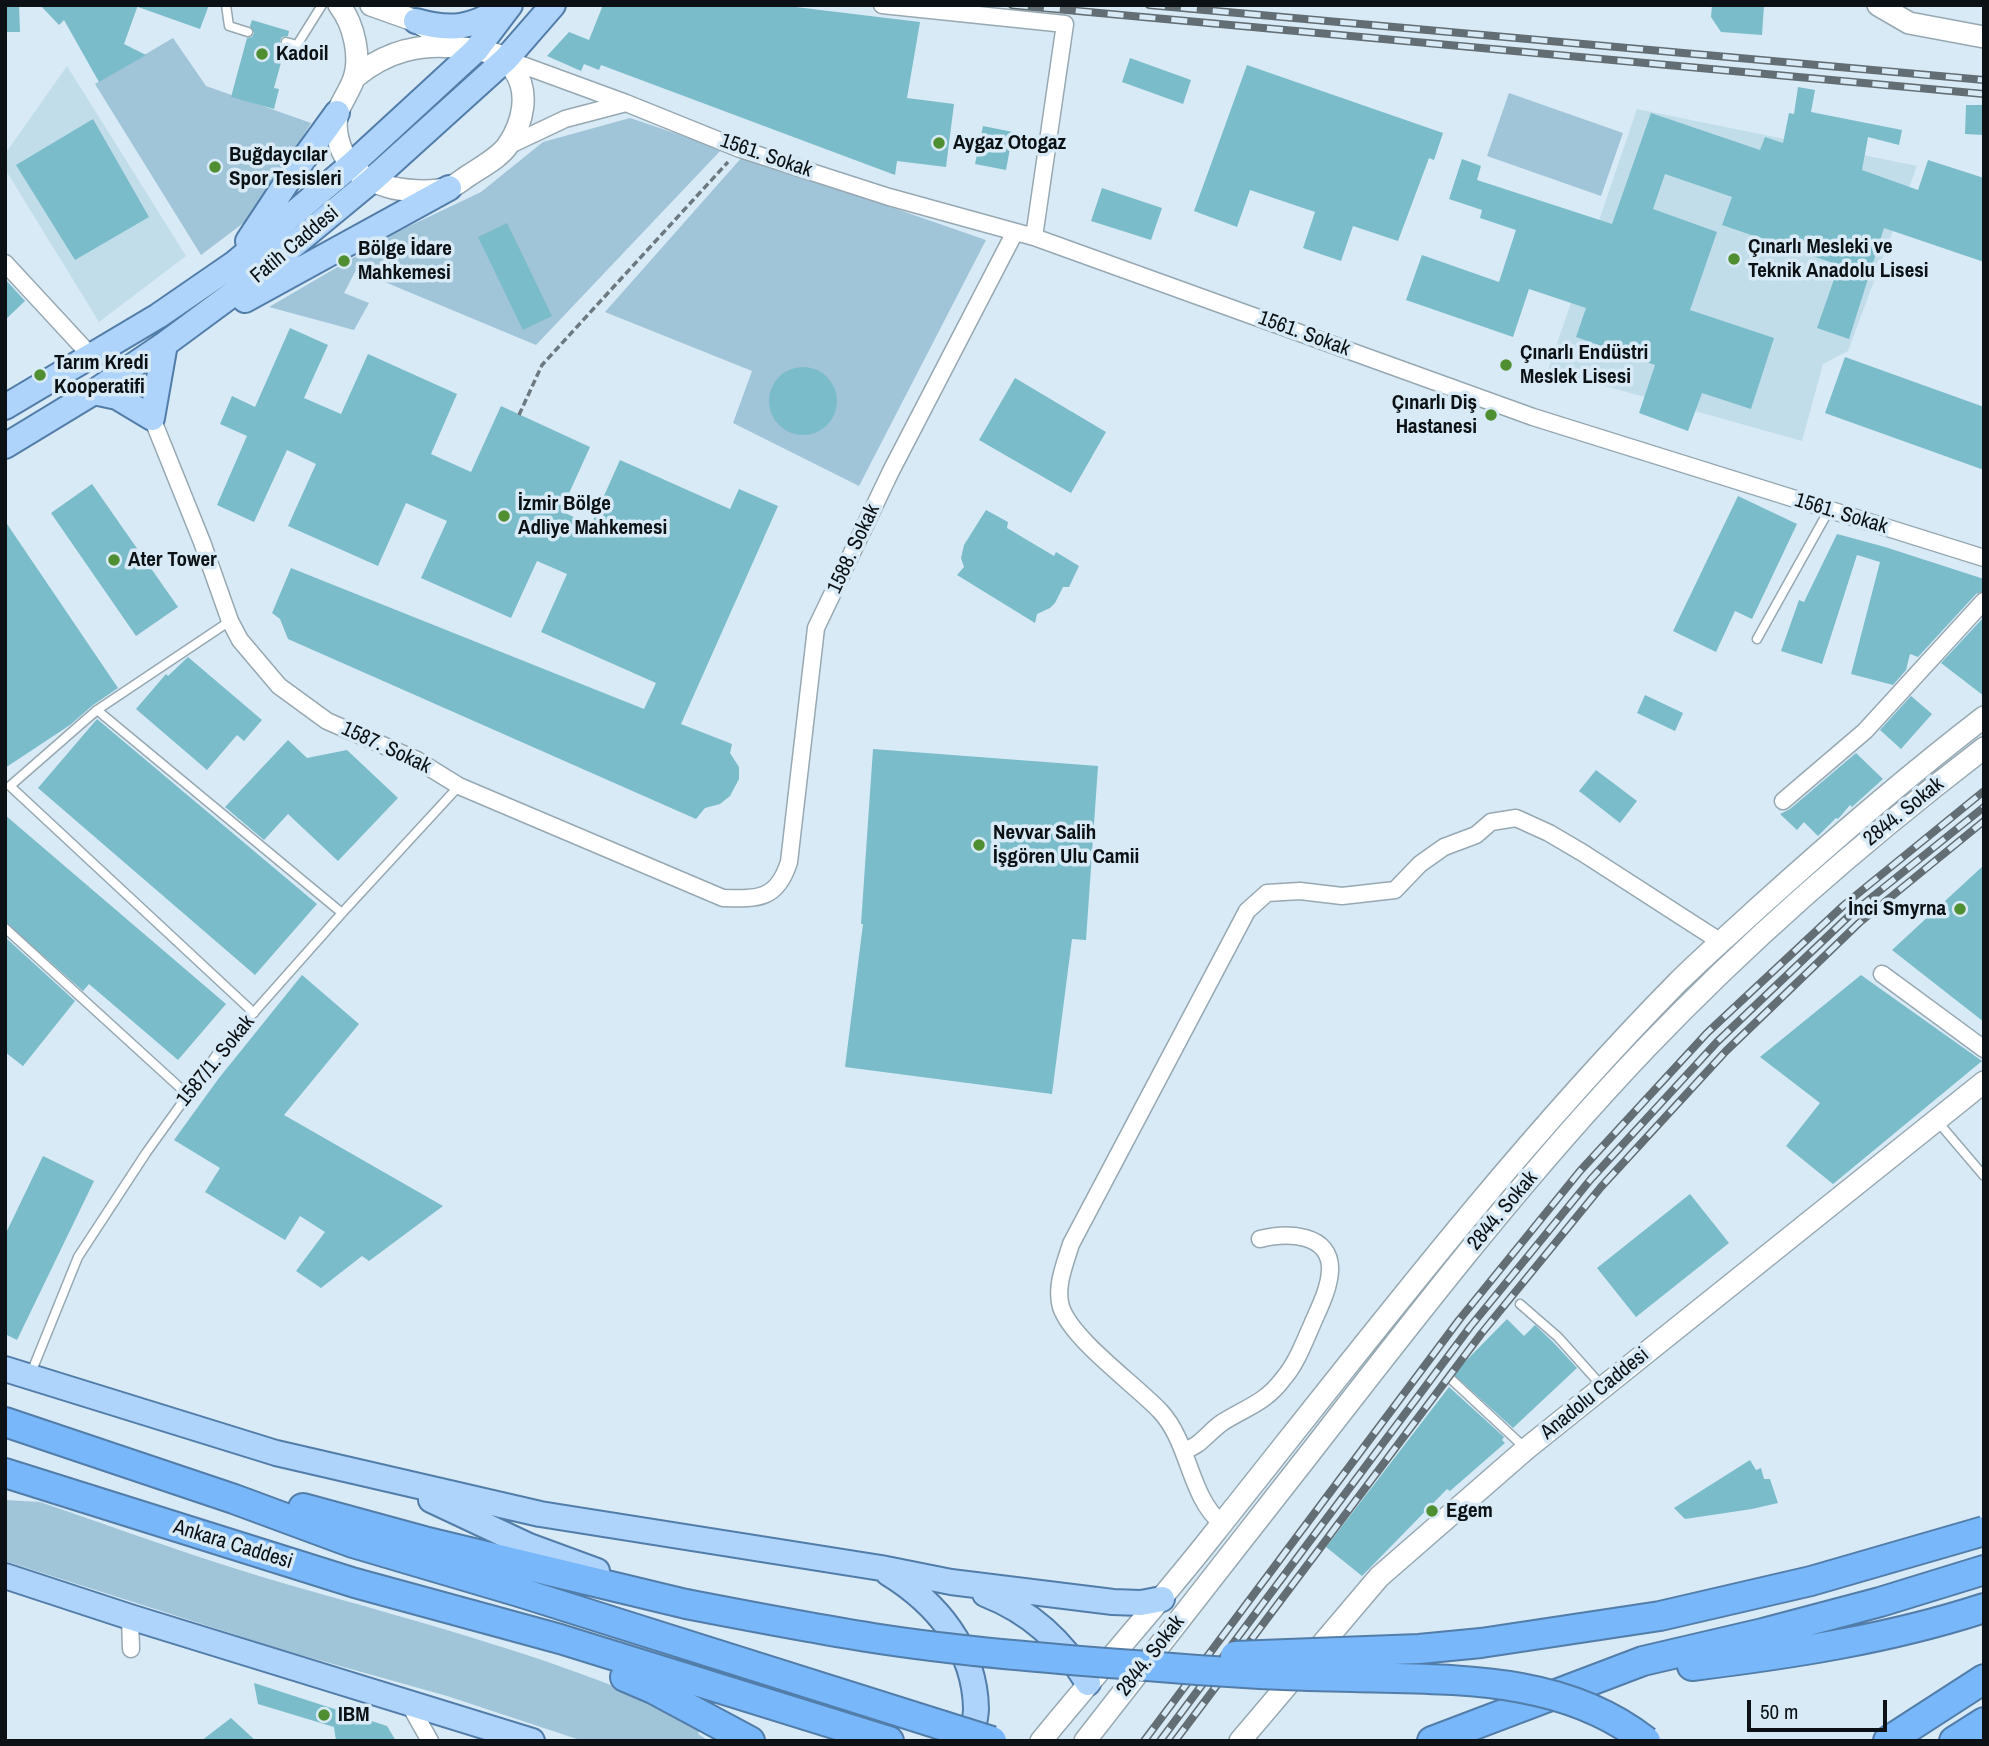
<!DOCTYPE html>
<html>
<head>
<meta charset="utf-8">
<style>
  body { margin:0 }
  #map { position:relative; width:1989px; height:1746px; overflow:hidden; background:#d8eaf5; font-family:"Archivo Narrow",sans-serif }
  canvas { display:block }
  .frame { position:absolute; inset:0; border:7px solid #0b1115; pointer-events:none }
  .scale { position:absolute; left:1747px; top:1700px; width:140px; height:32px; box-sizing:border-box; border:4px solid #0b1115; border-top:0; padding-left:9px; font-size:21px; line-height:24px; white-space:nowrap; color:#0b1115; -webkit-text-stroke:5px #d8eaf5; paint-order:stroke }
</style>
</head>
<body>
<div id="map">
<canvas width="1989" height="1746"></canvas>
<div class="frame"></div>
<div class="scale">50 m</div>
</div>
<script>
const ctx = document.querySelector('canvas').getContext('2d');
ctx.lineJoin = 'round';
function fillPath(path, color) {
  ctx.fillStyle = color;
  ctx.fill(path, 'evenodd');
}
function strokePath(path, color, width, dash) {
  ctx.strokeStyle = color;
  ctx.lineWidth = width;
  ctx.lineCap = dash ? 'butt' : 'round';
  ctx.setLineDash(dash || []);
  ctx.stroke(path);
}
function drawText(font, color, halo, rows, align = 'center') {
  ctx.font = font + ' "Archivo Narrow",sans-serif';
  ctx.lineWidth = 7;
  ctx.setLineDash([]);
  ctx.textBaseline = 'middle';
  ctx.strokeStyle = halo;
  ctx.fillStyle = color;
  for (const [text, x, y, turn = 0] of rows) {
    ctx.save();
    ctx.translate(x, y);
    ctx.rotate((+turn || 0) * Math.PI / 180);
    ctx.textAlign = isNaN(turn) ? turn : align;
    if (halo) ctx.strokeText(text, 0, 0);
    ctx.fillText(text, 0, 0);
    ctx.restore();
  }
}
const built = new Path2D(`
  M67,66l119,190 -87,66 -94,-153v-15z
  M1637,109l280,57 -69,185 -25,13 -21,77 -254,-71z`);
const green = new Path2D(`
  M173,38l33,48 105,37 -53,89 -57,43 -106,-171z
  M1509,93l114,40 -22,63 -114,-40z
  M630,118l92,31 -186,196 -180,-75 -12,23 25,10 -15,27 -85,-23 132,-77 80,-38 62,-50z
  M743,156l243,84 -127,246 -126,-63 19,-52 -147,-59z
  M5,1500l35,2c82,28 163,58 246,82 140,40 284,77 416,140l-4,10 11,7h-126l-136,-45 -164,-46 -278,-89z`);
const building = new Path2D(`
  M5,5h14l1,27h-15z
  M40,5h98l-14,39 22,11 -47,27 -35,-62 -5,5z
  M138,5h71l-9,24 -62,-22z
  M603,5h176l141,17 -13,76 47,6 -8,63 -49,-6 -2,14 -294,-110 -2,5 -15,-6 -3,7 -34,-15 22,-24 20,8z
  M1712,5h52l-2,30 -41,-3 -10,-15z
  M252,20l37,11 -1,5 -6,1 -2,4 5,7 -11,40 5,1 -5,20 -43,-12 16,-59 5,-1 2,-4 -4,-7z
  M1130,58l61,22 -8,24 -61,-22z
  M1247,65l196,68 -9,27 -5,-2 -31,83 -45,-15 -12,35 -38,-13 12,-36 -65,-22 -13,37 -43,-16z
  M1798,87l17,3 -4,22 91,18 -3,15 -31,-8 -6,33 56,20 10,-30 56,18v84l-100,-34 -35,111 -32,-11 22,-63 -117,-40 10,-28 -67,-23 -12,35 64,23 -27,78 84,28 -23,71 -49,-16 -14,38 -49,-18 16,-48 -79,-28 10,-29 -57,-19 -16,48 -107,-37 16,-45 77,27 17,-52 -36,-12 2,-8 -33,-11 13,-40 19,7 -4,14 135,44 39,-111 109,37 5,-13 18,6 6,-30 5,1z
  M1966,105h18v30l-19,-1z
  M93,119l56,98 -74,43 -59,-95z
  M983,126l30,6 -7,38 -31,-6z
  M1102,188l60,20 -11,32 -60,-19z
  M507,223l45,93 -29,14 -45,-93z
  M5,279l20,22 -20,19z
  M290,328l38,17 -24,53 37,16 27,-60 89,40 -26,60 40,18 30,-66 89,41 -29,64 30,14 29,-65 110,49 9,-20 39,17 -97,218 51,20 -2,9 9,14v12l-9,17 -10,8 -15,4 -9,11 -408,-180 -8,-20 -8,-6 19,-45 353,141 12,-26 -115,-51 26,-58 -30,-13 -26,57 -90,-40 26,-57 -41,-18 -28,63 -90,-40 28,-62 -29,-14 -33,72 -37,-17 30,-69 -27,-12 12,-28 23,11z
  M1845,357l139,50v63l-159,-57z
  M769 401a34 34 0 1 1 68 0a34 34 0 1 1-68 0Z
  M1015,378l91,54 -35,61 -92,-53z
  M92,484l86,123 -42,29 -85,-123z
  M1738,496l59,28 -45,95 -17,-8 -19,41 -43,-21z
  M986,510l22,12 -1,6 47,28 2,-4 23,14 -10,21h-6l-8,16 -5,5 -13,6 -2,9 -78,-48 7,-8 -3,-9 3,-13z
  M5,521l113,167 -25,17 -23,20 -65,43z
  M1837,534l48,13 99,32v12l-8,3 -58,63 -8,-3 -4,16 -13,15 -42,-11 29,-112 -23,-7 -35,109 -41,-13 18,-51 5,2z
  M1984,617v79l-43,-33z
  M188,657l74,63 -18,21 -7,-6 -30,35 -71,-61 30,-35 2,2z
  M1645,695l38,18 -8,18 -38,-18z
  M1911,696l21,18 -31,35 -21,-19z
  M97,719l220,185 -62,71 -217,-187z
  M288,740l19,18 40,-8 51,48 -60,63 -50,-47 -24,26 -39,-33z
  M873,749l225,17 -12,174 -14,-1 -20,155 -207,-27 18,-143h-2z
  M1856,753l27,26 -31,28 -2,-2 -12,14 -2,-1 -18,18 -14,-14 -7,8 -17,-16 10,-5z
  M1596,770l41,31 -17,22 -41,-32z
  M5,815l221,189 -48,56 -89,-76 -6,7 -78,-69z
  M1984,865v157l-92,-72z
  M5,937l70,64 -52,65 -18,-14z
  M302,975l57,49 -75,91 159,91 -74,55 -7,-5 -41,32 -25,-17 29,-39 -25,-16 -15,24 -80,-48 15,-24 -46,-28 45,-62z
  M1861,975l121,86 -149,123 -47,-38 34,-43 -60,-46z
  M43,1156l51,25 -77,159 -12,-6v-99z
  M1690,1194l39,49 -93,74 -39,-49z
  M1507,1319l17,17 11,-11 18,17 24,26 -64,60 -60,-54z
  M1449,1387l55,50 -2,3 3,3 -55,48 -3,-2 -85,87 -36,-29z
  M1750,1460l6,10 5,-2 3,11h6l8,24 -26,6 -67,10 -11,-11z
  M254,1683l133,43 9,15h-60l-2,-14 -76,-23z
  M231,1718l25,23h-55z`);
const path = new Path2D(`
  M519,415l23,-50 186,-203`);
const lane = new Path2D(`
  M226,5l3,21 19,6
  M286,42l11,3 25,-40
  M230,621l-133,89 -87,76 244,227
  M1757,639l72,-129
  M97,710l245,203
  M5,928l183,167
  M1938,1122l46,54
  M1520,1304l38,33 43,48
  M31,1373l47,-116 68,-104 71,-99 125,-141 117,-127
  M1452,1380l72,67`);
const street = new Path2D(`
  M882,5l183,19 -31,213
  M506,59l120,44 114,46 149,48 145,40 499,180 451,141
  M508,146l57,-27 61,-16
  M5,263l87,94
  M152,418l50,124 28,79 10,19 39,46 48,35 90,39 42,26 264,112c35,1 54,2 66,-36l27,-234 75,-157 124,-239
  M1783,801l82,-70 119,-130
  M1882,974l102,75
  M1185,1450c16,-4 23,-18 38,-28 24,-15 42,-19 60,-43 13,-15 20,-34 28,-52 7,-17 18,-37 19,-56 2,-38 -43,-39 -70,-32
  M1222,1524c-33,-28 -32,-80 -61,-112 -25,-27 -89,-72 -100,-105 -6,-21 4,-43 10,-63l176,-333 20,-18 33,-2 42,5 53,-6 25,-26 24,-17 32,-12 15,-13 25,-4 33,15 34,20 138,89
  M130,1617l1,32
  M408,1702l22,39`);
const secondary = new Path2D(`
  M339,5c15,19 23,53 14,76 -4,10 -10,19 -14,28 -7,18 0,41 11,55 8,11 23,18 36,22 15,5 46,7 62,2 8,-2 16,-10 23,-14 12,-8 29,-17 37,-29 15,-22 22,-53 6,-75 -3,-4 -6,-10 -10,-12 -12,-6 -28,-9 -41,-10 -42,-6 -77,3 -109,30
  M371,5l45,16 13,8
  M1878,5l31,18 75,14
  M1041,1741c56,-69 116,-135 171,-205 150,-188 296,-381 465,-553 26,-26 55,-51 82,-76 73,-66 147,-130 225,-190
  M1085,1741c75,-97 150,-192 225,-288 107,-138 215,-278 336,-405 104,-109 218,-208 338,-300
  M1240,1741l139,-164 147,-128 458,-367`);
const primary = new Path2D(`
  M416,21c35,10 56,7 87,-13
  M248,241l39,-59 50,-69
  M245,300l204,-112
  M94,392l23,5 35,21 13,-74
  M5,407l153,-91 77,-53 115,-97 126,-116 34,-45
  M5,446l89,-54 71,-48 84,-62 122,-101 135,-122 47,-54
  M5,1369l271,84 264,61 341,54 70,14 162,20 28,1 21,-4
  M431,1500l98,46 68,25
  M888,1573c49,30 87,76 88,136 0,10 -4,21 -6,32
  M5,1576l125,41 402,124
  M985,1594c46,18 77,47 103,89`);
const highway = new Path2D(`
  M5,1422l229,77 119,44 166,49 422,133
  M5,1473l350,110 205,56 329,102
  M303,1508l121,33 262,63
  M1692,1666c98,-12 197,-27 292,-58
  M625,1677l28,12 97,52
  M1432,1741l211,-80 120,-28 117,-31 104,-32
  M1888,1741l96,-62
  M1954,1741l30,-19`);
const rail = new Path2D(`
  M1012,5l972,89
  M1149,5l835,75
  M1144,1741l315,-421 121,-149 127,-138 137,-128 140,-114
  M1160,1741l310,-414 121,-148 126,-137 134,-128 133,-107
  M1175,1741l306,-407 120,-147 125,-136 133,-128 125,-102`);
const highwayBridge = new Path2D(`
  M686,1604c62,12 124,24 187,34 90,14 183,21 274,28 68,6 137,10 206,11 101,3 209,-2 293,64
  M1235,1656l184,-7 62,-6 179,-27 151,-35 173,-50
  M941,1725l51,16`);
const markers = [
  [262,54,7,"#4f8f31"],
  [939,143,7,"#4f8f31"],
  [215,167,7,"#4f8f31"],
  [1734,259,7,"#4f8f31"],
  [344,261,7,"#4f8f31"],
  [1506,365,7,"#4f8f31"],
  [40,375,7,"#4f8f31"],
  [1491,415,7,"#4f8f31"],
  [504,516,7,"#4f8f31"],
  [114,560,7,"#4f8f31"],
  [979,845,7,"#4f8f31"],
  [1960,909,7,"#4f8f31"],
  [1432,1511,7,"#4f8f31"],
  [324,1715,7,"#4f8f31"]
];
const poiNames = [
  ["Kadoil",276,54],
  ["Aygaz Otogaz",953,143],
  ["Buğdaycılar",229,155],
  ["Spor Tesisleri",229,179],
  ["Çınarlı Mesleki ve",1748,247],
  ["Teknik Anadolu Lisesi",1748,271],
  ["Bölge İdare",358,249],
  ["Mahkemesi",358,273],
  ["Çınarlı Endüstri",1520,353],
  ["Meslek Lisesi",1520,377],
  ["Tarım Kredi",54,363],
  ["Kooperatifi",54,387],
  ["Çınarlı Diş",1477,403,"right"],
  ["Hastanesi",1477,427,"right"],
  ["İzmir Bölge",518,504],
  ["Adliye Mahkemesi",518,528],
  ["Ater Tower",128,560],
  ["Nevvar Salih",993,833],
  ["İşgören Ulu Camii",993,857],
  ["İnci Smyrna",1946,909,"right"],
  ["Egem",1446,1511],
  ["IBM",338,1715]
];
const streetNames = [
  ["1561. Sokak",766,156,19],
  ["Fatih Caddesi",295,245,-40],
  ["1561. Sokak",1304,334,20],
  ["1561. Sokak",1841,514,17],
  ["1588. Sokak",854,549,-65],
  ["1587. Sokak",386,748,25],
  ["2844. Sokak",1904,812,-39],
  ["1587/1. Sokak",216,1061,-51],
  ["2844. Sokak",1503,1211,-50],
  ["Anadolu Caddesi",1595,1394,-39],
  ["Ankara Caddesi",233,1545,17],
  ["2844. Sokak",1151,1656,-52]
];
fillPath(built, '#c2ddea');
fillPath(green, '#a0c4d8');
fillPath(building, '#7abcca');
strokePath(lane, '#96a8b1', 11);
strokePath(street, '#96a8b1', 19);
strokePath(secondary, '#96a8b1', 24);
strokePath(primary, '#527da9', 28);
strokePath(highway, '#527da9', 32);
strokePath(path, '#6d7980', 3.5, [7, 3.5]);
strokePath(lane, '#fff', 8);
strokePath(street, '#fff', 16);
strokePath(secondary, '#fff', 21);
strokePath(primary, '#aed4fb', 24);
strokePath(highway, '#78b7f9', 28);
strokePath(rail, '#626d74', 8);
strokePath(rail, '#d8eaf5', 5, [16]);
strokePath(highwayBridge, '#527da9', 32, []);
strokePath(highwayBridge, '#78b7f9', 28);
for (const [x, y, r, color] of markers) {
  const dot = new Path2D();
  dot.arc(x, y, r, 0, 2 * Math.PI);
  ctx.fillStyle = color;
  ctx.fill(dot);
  strokePath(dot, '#d8eaf5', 2.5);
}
drawText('bold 21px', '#0b1115', '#d8eaf5', poiNames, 'left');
drawText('21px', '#0b1115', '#d8eaf5', streetNames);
</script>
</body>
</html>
